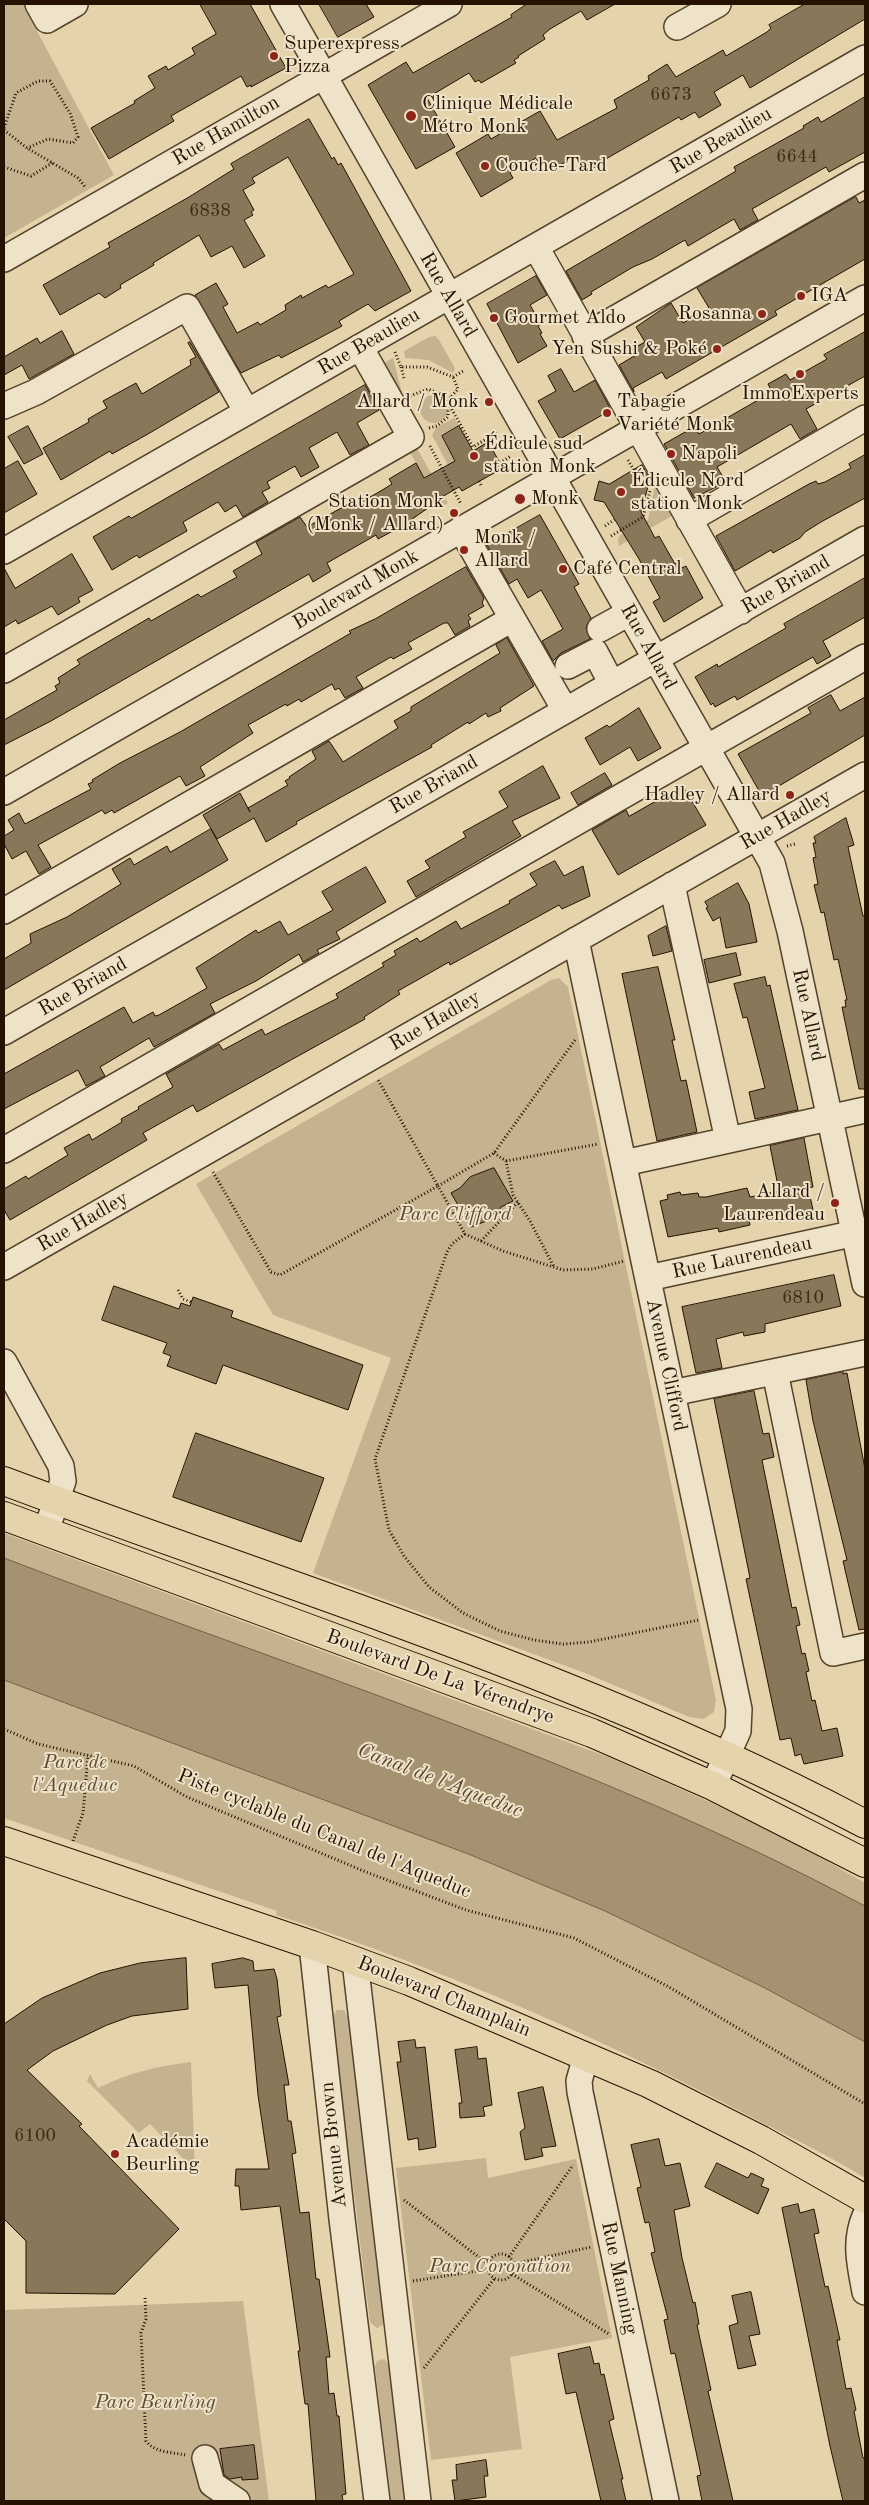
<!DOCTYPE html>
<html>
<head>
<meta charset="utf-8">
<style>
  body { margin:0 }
  #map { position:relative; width:869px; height:2505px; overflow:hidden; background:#e5d4ab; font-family:"Old Standard TT",serif }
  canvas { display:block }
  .frame { position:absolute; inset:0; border:5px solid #251201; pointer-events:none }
</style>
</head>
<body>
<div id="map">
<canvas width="869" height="2505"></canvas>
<div class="frame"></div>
</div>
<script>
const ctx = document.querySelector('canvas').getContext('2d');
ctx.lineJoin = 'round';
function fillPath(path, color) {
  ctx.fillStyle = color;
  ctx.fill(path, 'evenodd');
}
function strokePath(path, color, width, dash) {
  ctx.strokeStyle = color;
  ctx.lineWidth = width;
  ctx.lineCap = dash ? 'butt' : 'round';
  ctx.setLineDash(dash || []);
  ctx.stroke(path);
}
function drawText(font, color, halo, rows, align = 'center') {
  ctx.font = font + ' "Old Standard TT",serif';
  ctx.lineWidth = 4;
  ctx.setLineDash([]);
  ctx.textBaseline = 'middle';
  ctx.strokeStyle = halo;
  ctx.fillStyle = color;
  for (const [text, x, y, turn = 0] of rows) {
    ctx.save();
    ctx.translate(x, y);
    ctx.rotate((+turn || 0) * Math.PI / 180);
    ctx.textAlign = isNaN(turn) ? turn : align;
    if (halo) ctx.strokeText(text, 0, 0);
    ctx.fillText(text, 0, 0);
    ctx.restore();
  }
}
const green = new Path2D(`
  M4,4h26l7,14v13l77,144 -110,63z
  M435,336l4,4 16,28 -2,5 -24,-13 -24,-2 -1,-7 25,-14z
  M393,358l10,39 -23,-32z
  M420 409a14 14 0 1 1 28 0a14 14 0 1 1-28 0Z
  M454,418l5,8 -17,10 13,24 -7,5 -16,-30 4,-7z
  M414,443l34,60 -7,4 -34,-60z
  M642,460l35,53 -58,33 -1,-5 1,-5 29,-16 7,-35z
  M559,978l9,9 148,713 -2,12 -10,7 -15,-2 -104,-44 -272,-100 78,-215 -118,-43 -77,-131 355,-204z
  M4,1533l604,224 104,46 83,40 70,40v23l-179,-87 -81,-35 -601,-226z
  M4,1680l467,175 134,56 158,76 102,55v136c-35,-22 -73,-40 -110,-59 -153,-81 -315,-151 -479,-204l1,-4 -273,-93z
  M337,2010h7l4,7 36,303 -1,5 -6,3 -7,-6 -38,-304z
  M191,2062l4,109 -45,-47 -11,9 -52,-52 3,-7 8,14c30,-15 59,-22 93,-26z
  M486,2158l2,20 88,-19 36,179 -102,19 12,92 -91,11 -35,-292z
  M243,2301l26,200h-265v-191z
  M384,2359l6,7 16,135h-15l-16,-134 2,-6z`);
const water = new Path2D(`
  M4,1558c289,111 587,202 861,348v136l-102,-55 -158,-76 -134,-56 -467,-175z`);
const building = new Path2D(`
  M200,4h50l36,64 -35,19v-2l-4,2 -6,-11 -70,40 3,5 -65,38 -18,-31 44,-25 -1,-2 21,-13 -7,-12 18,-10 2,4 27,-16 -3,-6 24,-14z
  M319,4h47l8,13 -36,20z
  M527,4h88l-28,16 -6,-9 -31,18 -7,6 2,4 -27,17 1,1 -5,3 2,3 -35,20 -2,-3 -4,2 -6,-9 -42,25 28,49 -39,22 -48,-84 38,-23 7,11 99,-56 -1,-2z
  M805,4h60v15l-115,69 -7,-13 -29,17 7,13 -22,13 -4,-6 -14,8 -2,-3 -75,43 1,1 -19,11 -9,-16 -19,10 -3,-5 -13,8 -6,-11 -26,15 3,5 -32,19 -25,-44 32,-19 3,5 49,-28 17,29 60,-32 -3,-8 35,-20 -1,-4 19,-12 9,13 47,-27 3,6 41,-24 4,-4 -2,-3z
  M865,97v55l-36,20 -3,-5 -74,42 6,11 -18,10 -6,-11 -46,27 -3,-6 -33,19 -19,8 -42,25 1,2 -10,6 -16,-29 170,-100 -2,-4 70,-39 -1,-2 15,-9 3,5z
  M309,119l23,40 2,-2 4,8 3,-2 70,128 -36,20 -7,-7 -29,17 3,5 -30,16 -31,16 -2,-3 -38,18 -46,-78 21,-12 12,21 -5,3 14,26 21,-11 2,3 26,-15 -1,-5 16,-10 1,3 24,-13 2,3 26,-14 -66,-117 -36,21 3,5 -12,7 11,20 -3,2 2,3 -9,5 21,36 -21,12 -12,-22 -21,11 -12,-22 -46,28 1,2 -34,20 1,3 -16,10 -6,-5 -39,22 -17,-30 67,-38 -2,-4 81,-46 45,-28 -3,-5z
  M856,197l3,6 6,-3v59l-90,52 2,4 -111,64 -4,-7 -29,16 1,4 -15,-27 17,-10 -4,-6 13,-7 -9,-15 35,-24 12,20 26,-15 -12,-20z
  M536,276l11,19 -17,10 11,19 -3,2 4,7 -2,1 7,12 -29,17 -31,-59z
  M62,331l12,23 -45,25 -7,-14 -18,10v-18l33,-19 3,5z
  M865,332v44l-59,33 11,20 -17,10 -9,-15 -74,43 6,10 -2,1 3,5 -30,15 -30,-54 30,-17 5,7 73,-42 -4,-8 18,-10 4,6 37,-21 -3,-4z
  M190,342l29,50 -71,42 -36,20 -2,-3 -49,29 -18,-32 46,-26 -1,-3 19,-11 -4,-7 33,-18 6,11 49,-29 -1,-5 6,-3 -8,-14z
  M561,369l13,23 21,-12 16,30 -51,29 -22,-38 18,-10 -8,-15z
  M365,385l14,25 -22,13 12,22 -19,10 -13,-23 -28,16 10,19 -18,10 -6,-11 -28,16 3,6 -8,4 6,10 -25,15 -7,-12 -11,7 -7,-10 -35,20 4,9 -48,27 -2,-3 -25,15 -19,-33 36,-21 2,2z
  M28,426l15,28 -19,10 -16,-27z
  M459,426l14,25 15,-9 15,26 -41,23 -3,-4 -29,17 1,2 -29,20 -24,13 -2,-4 -49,28 4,8 -18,11 -4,-8 -258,147 -47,24v-25l53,-30 -2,-4 5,-3 -2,-5 22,-14 -3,-4 72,-42 2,3 47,-27 3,3 36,-20 -4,-6 29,-17 -6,-12 44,-25 7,10 36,-20 13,-6 2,3 26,-15 8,-5 -3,-5 27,-16 8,15 31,-17 -13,-25z
  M865,455v43l-44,24 -16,10 -5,6 -27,15 -2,-3 -36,21 -19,-35 93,-52 7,-3 2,3 7,-2 26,-14 -2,-4z
  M18,461l19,33 -33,19v-44z
  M642,465l8,14 -9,33 14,26 4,-2 16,28 4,-2 3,6 4,-2 17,32 -39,24 -11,-20 7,-4 -21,-39 -35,-57 -10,-2 5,-19 10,3z
  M540,515l39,69 -5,3 17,31 -5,10 4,11 -29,14 -8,8 -11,-20 21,-12 -11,-20 -11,-19 -13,8 -11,-19 -8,5 -22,-39z
  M72,554l21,36 -15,8 2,4 -22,13 -6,-9 -34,18 -2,-4 -12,7v-59l11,20z
  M466,567l18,31 -2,5 2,3 -16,9 3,4 -3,2 2,5 -15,9 -7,-12h-4l-36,20 4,6 -19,10 -2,-2 -35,20 7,11 -18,10 -6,-10 -4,2 -3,-6 -31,18 -2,-3 -12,7 -1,-2 -38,21 5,8 -53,34 5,9 -19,10 -6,-10 -66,37 -2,-3 -7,4 -3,-4 -64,35 13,22 -12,7 -13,-23 -14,8 -8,-15v-8l10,-6 -6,-10 11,-7 6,11 66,-35 -3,-5 5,-2 -1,-2 28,-17 60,-31 171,-99 -2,-2 26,-12z
  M865,578v39l-42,24 8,15 -14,8 -4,-7 -76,43 -2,-4 -20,11 -2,-4 -2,2 -16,-28 22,-13 1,3 68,-39 -2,-4z
  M507,638l27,48 -34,22 1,3 -13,6 -2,-4 -17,11 -1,-2 -37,23 1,2 -136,75 1,2 -31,18 -12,-24 -37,21 -14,-24 37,-22 10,19 -2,-4 40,-23 -3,-4 5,-3 -1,-1 27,-18 -4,-8 17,-10 14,21 55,-34 -4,-7 17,-10v-4l89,-54 -4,-8z
  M831,695l9,16 25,-14v38l-103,61 -24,-42 73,-41 -3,-5z
  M639,708l22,40 -23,13 -8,-14 -30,18 -15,-27 22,-13 2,2z
  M543,766l17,32 -48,23 9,15 -105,61 -9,-16 23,-13 -5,-7 41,-24 -3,-5 45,-25 -9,-15z
  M605,773l7,12 -34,20 -7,-12z
  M683,786l23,39 -88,50 -26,-45 34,-20 3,6z
  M846,818l8,27 -6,2 15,69h2v173h-6l-17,-82h4l-1,-7h2l-9,-41 -4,1 -10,-48 -3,1 -7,-28 4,-1 -5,-26 3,-1 -3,-14h3l-2,-6z
  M211,829l17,31 -224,130v-31l27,-16 -1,-9 37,-17 54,-33 -9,-15 18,-11 4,7 33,-19 3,6z
  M555,861l9,15 19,-10 7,30 -28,13 -3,-4 -109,60 -1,-3 -51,29 2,3 -36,23 1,2 -168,93 -4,-7 -50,28 4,7 -137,80 -6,-10v-21l22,-13 2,3 40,-24 -4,-7 25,-14 3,6 30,-18 -1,-3 18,-10 -1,-2 35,-20 -7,-13 53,-30 4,6 39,-21 3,6 73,-37 -2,-4 48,-28 -2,-3 14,-8 -2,-4 23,-13 3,4 36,-21 5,8 49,-26 -1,-2 28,-16 -7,-11z
  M366,867l20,35 -50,30 4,7 -23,11 2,3 -16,9 -4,-8 -43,27 -46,23 5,9 -61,34 -5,-9 -49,29 5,9 -19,10 -8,-16 -74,39v-35l120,-67 9,16 20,-11 2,4 4,-1 48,-27 -11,-20 60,-38 2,3 22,-12 8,14 45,-25 -11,-18z
  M738,883l11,21 8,38 -31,6 -6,-31 -7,4 -7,-13 2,-1 -3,-5z
  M666,926l6,25 -19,5 -5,-20z
  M736,953l5,22 -32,8 -5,-23z
  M658,967l17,73h-3l9,41 5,-1 11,52 -40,9 -35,-167z
  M765,977l2,9 3,-1 28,125 -43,9 -6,-27 16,-4 -18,-71 -4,1 -9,-34z
  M804,1138l9,49 -5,1 6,26 -35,8 -2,-8 -28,6 1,5 -31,7 -1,-4 -50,9 -8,-36 8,-2 -1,-4 13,-3 1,3 17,-2 1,4h7l41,-9 3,9 29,-6 -9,-45z
  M494,1168l19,33 -12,6 -7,11 -23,9 -20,-34 9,-5 10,-11z
  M834,1275l7,31 -76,18v8l-21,4 -1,-4 -27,7 6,29 -26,5 -14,-66z
  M114,1286l65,23 2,-6 9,3 3,-9 40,14 -2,6 132,48 -15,45 -125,-45 -7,19 -49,-18 4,-10 -8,-3 4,-10 -65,-23z
  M843,1372v2l4,-1 18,96v160l-6,1 -16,-69 4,-1 -34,-139 -7,-41z
  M754,1391l9,43 6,-1 5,24 -12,3 30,148 4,-1 4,18 -4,1 6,28 3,-1 4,18 -3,1 6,29 3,-1 7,31 15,-3 6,28 -39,8 -3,-10 -6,2 -4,-18 -11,2 -34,-161 4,-1 -36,-179z
  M196,1433l128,45 -23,64 -128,-45z
  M186,1958l2,51 -56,7 -25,9 -54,26 -26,19 55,54 -3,2 100,103 -64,65 -89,-1v-52l-22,-22v-195l38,-26 58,-25 40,-10z
  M243,1958l10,3 1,10 20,-2 3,10 4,37 -4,1 12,68h-5l4,36h3l5,32 -4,1 8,59 9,-1 7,67h3l11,78h-4l3,37 5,-1 3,23h2l7,78 -4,1 1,6h-27l-8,-97h-3l-7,-53h2l-20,-145 -39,4 -2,-24h-4l1,-17h33l-11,-74 -10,-110 -33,3 -3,-24z
  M415,2040l1,8 9,-1 11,100 -17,3 -1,-12 -10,2 -11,-78h4l-3,-20z
  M477,2047l1,12 8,-1 6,47 -9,2 2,9 -25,2 -1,-15h3l-7,-53z
  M543,2087l13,59 -15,2 2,8 -18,4 -5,-28 5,-4 -7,-35z
  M659,2139l6,27 15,-3 10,43 -16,4 8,48 11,45 2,-1 4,22 -2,1 14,65 -3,1 25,110h-31l-5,-25 4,-1 -26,-122 -4,1 -7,-34 4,-1 -17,-66 4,-1 -6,-30 -4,1 -8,-35 4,-1 -10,-42z
  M717,2163l31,15 3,-5 13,6 -3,7 8,3 -11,25 -53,-27z
  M798,2204l2,9 14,-4 5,24 -5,1 11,53 3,-1 12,54h-3l9,49 5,-1 5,22 -2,1 9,47h2v43h-22l-13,-55 -48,-238z
  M751,2292l9,42 -11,2 7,29 -18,4 -9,-43 9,-3 -6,-27z
  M590,2347l4,17 5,-1 2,12 3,-1 10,45 -5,2 14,58h-2l5,22h-25l-25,-109 -10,2 -8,-40z
  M254,2445l4,34 -16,1v-3l-12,2 -6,-4 -4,-26z
  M486,2460l2,16h-4l2,21 -31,4 -3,-21h5l-1,-15z`);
const path = new Path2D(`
  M4,128l12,-35 22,-12h12l20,32 8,24 -5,6 -25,-4 -21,9
  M4,130l23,18 51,30 8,10
  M4,167l27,9 23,-14
  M395,352l6,15h26l26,10 10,-6
  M401,367l3,11
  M410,396l18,-7 22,9 8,-9 -5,-12
  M450,406l23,41 25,-15
  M429,428l8,-2 11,-9v-19
  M430,446l31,58
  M628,460l6,10
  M500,463l11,-7
  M479,481l3,6
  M605,526l9,-6
  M611,536l32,-19 7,-26
  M787,846l8,-2
  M575,1040l-81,113 -56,33 27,48 38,17 60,19 30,-1 31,-8
  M494,1153l12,8 7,34 17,26 24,46
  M506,1161l92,-17
  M213,1172l58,100 9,3 158,-89 -61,-108
  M465,1234l-13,10 -5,8 -72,207 14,71 15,26 25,31 34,26 37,18 34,9 29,4 26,-2 110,-22
  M481,1241l37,-39
  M178,1290l5,9 8,3
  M4,1729l34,15 96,22 53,31 179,75 100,38 108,28 95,49 196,117
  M73,1841l10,-28 5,-58
  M404,2200l85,65
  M488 2267a13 13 0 1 1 26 0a13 13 0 1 1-26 0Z
  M509,2257l64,-92
  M514,2264l77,-17
  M512,2274l97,60
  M413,2281l76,-12
  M145,2298l1,21 -5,14 5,108c9,12 26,11 39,14
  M424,2368l71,-90`);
const minor = new Path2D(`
  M38,4l9,16 28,-16
  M283,4l489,859 18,68 75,353
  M677,27l41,-23
  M536,247l205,364
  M4,259l445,-255
  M585,336l280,-161
  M4,406l32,-14 151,-85 60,105
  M689,520l176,-102
  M461,529l104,181
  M4,551l861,-493
  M600,629l29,-16
  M568,666l27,-14 17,32
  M4,670l407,-233 -51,-90
  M4,792l861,-494
  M672,885l56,255
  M4,911l508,-292
  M576,940l163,769 -1,22 -25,55
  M4,1032l861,-493
  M4,1150l861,-493
  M624,1163l241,-53
  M4,1267l861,-492
  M648,1278l217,-47
  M4,1362l57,104 2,15 -17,50
  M775,1372l58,281 32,-7
  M672,1393l193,-40
  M312,1945l30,274 35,282
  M355,1961l63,540
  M586,2056l-7,25 1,11 86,409
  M865,2216c-11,26 -5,49 0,76
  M205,2458l7,26 25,17`);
const major = new Path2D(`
  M4,1481c289,108 588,198 861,343
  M4,1516l588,217 121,53 152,77
  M4,1841l308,104 97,36 241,103 111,56 104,59`);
const markers = [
  [274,56,5,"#8f2418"],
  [411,116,6,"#8f2418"],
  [485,166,5,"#8f2418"],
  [801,296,5,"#8f2418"],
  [762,314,5,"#8f2418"],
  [494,318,5,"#8f2418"],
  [717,349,5,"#8f2418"],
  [800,374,5,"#8f2418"],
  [489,402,5,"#8f2418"],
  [607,413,5,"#8f2418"],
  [671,454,5,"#8f2418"],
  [474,456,5,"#8f2418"],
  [621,492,5,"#8f2418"],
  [520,499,6,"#8f2418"],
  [454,513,5,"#8f2418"],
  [464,550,5,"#8f2418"],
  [563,569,5,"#8f2418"],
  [790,795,5,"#8f2418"],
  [835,1203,5,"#8f2418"],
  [115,2154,5,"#8f2418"]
];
const numberNames = [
  ["6673",671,95],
  ["6644",797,157],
  ["6838",210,211],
  ["6810",803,1298],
  ["6100",35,2136]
];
const poiNames = [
  ["Superexpress",284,44],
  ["Pizza",284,67],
  ["Clinique Médicale",422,104],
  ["Métro Monk",422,127],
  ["Couche-Tard",495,166],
  ["IGA",811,296],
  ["Rosanna",752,314,"right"],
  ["Gourmet Aldo",504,318],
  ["Yen Sushi & Poké",707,349,"right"],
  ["ImmoExperts",800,394,"center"],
  ["Allard / Monk",479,402,"right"],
  ["Tabagie",617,402],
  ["Variété Monk",617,425],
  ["Édicule sud",484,444],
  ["station Monk",484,467],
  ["Napoli",681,454],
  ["Édicule Nord",631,481],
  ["station Monk",631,504],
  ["Monk",531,499],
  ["Station Monk",444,502,"right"],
  ["(Monk / Allard)",444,525,"right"],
  ["Monk /",474,538],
  ["Allard",474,561],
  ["Café Central",573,569],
  ["Hadley / Allard",780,795,"right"],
  ["Allard /",825,1192,"right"],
  ["Laurendeau",825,1215,"right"],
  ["Académie",125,2142],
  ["Beurling",125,2165]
];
const streetNames = [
  ["Rue Hamilton",226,131,-30],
  ["Rue Beaulieu",721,141,-30],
  ["Rue Allard",448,295,60],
  ["Rue Beaulieu",369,342,-30],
  ["Rue Briand",786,585,-30],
  ["Boulevard Monk",356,590,-30],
  ["Rue Allard",648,647,61],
  ["Rue Briand",434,785,-30],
  ["Rue Hadley",786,820,-30],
  ["Rue Briand",83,987,-30],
  ["Rue Allard",808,1015,78],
  ["Rue Hadley",435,1021,-30],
  ["Rue Hadley",83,1222,-30],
  ["Rue Laurendeau",742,1258,-12],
  ["Avenue Clifford",666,1365,78],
  ["Boulevard De La Vérendrye",440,1677,20],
  ["Piste cyclable du Canal de l'Aqueduc",324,1834,22],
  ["Boulevard Champlain",444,1997,22],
  ["Avenue Brown",334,2145,-96],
  ["Rue Manning",619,2278,78]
];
const parkNames = [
  ["Parc Clifford",455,1215],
  ["Parc de",75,1763],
  ["l'Aqueduc",75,1786],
  ["Parc Coronation",500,2267],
  ["Parc Beurling",155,2403]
];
const waterNames = [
  ["Canal de l'Aqueduc",440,1781,21]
];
fillPath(green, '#c4b38e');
fillPath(water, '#a49271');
strokePath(water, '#715f44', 1);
fillPath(building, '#897759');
strokePath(building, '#251201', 1);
strokePath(minor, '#55422c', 28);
strokePath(major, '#251201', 30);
strokePath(path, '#251201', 3, [1, 2.5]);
strokePath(minor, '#eee3c8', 25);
strokePath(major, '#e5d4ab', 28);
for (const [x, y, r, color] of markers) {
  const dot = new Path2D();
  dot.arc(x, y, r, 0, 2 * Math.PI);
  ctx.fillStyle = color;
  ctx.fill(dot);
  strokePath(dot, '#eee3c8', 2);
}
drawText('18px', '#3e2b17', null, numberNames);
drawText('20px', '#251201', '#eee3c8', poiNames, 'left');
drawText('20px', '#251201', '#eee3c8', streetNames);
drawText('italic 20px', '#5d4a32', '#eee3c8', parkNames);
drawText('italic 21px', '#58452e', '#eee3c8', waterNames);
</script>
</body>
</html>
